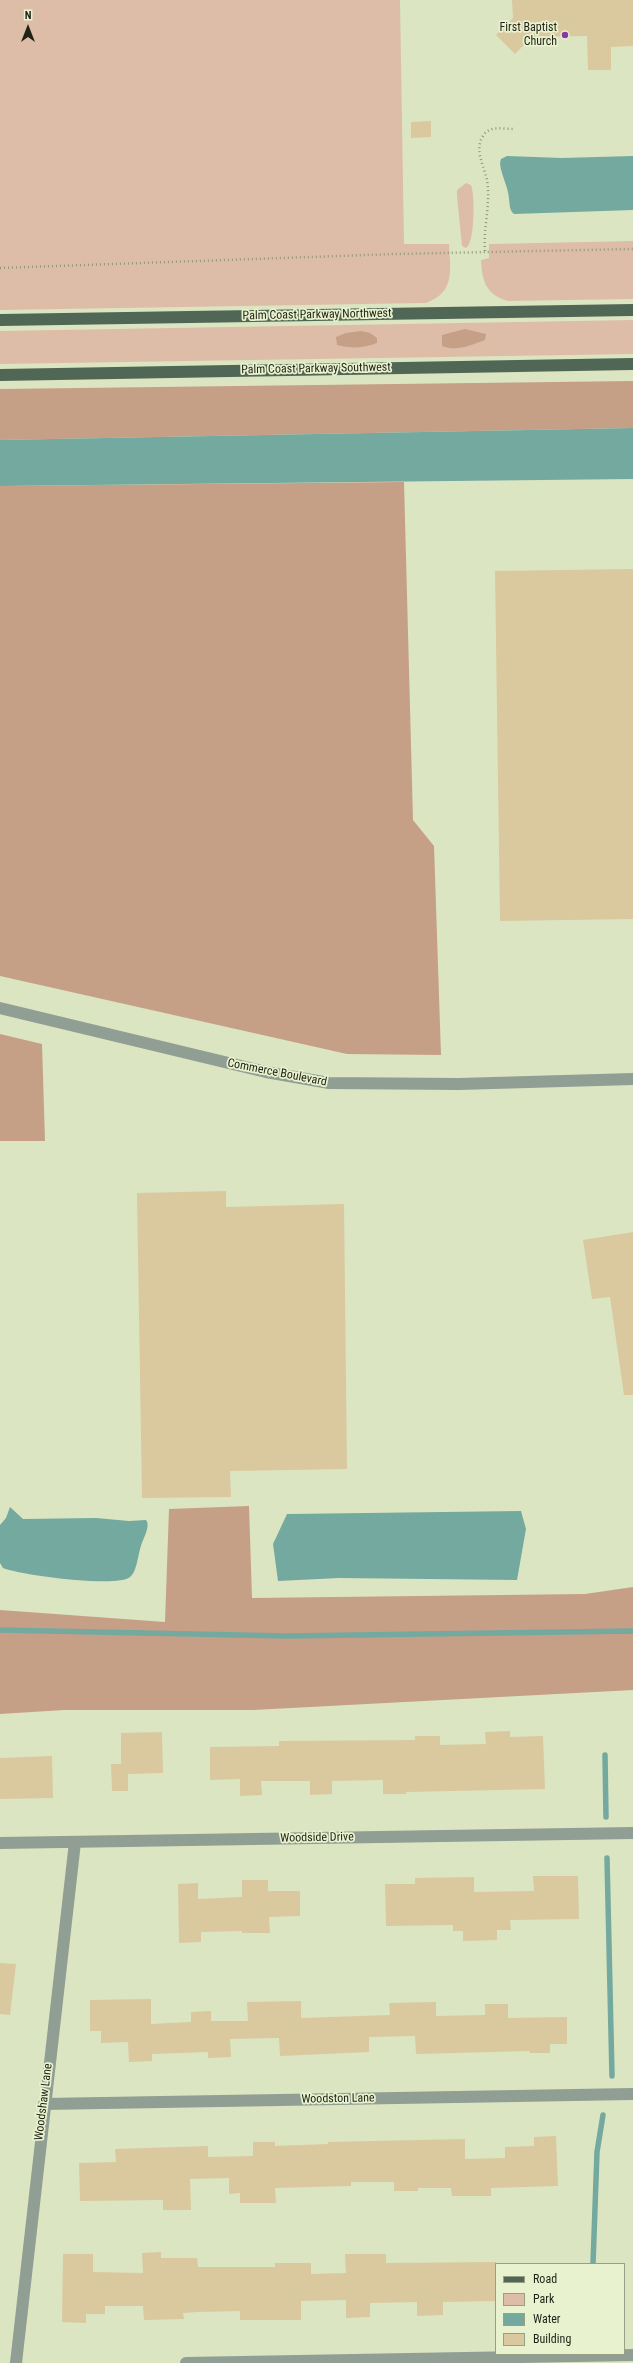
<!DOCTYPE html>
<html>
<head>
<meta charset="utf-8">
<style>
  body { margin:0 }
  #map { position:relative; width:633px; height:2363px; overflow:hidden; background:#dce5c2; font-family:"Roboto Condensed",sans-serif }
  canvas { display:block }
  .legend { position:absolute; left:495px; top:2263px; width:130px; height:92px; box-sizing:border-box; background:#e9f2cf; border:1px solid #989f85; margin:0; padding:5px 7px; list-style:none; font-size:12px; color:#1f2215 }
  .legend li { display:flex; align-items:center; gap:8px; height:20px }
  .legend b { width:20px; border:1px solid #989f85 }
  .north { position:absolute; left:8px; top:8px; width:40px; height:40px; -webkit-text-stroke:3px #e9f2cf; paint-order:stroke; rotate:0deg; font-size:11px; font-weight:700; line-height:16px; text-align:center; color:#1f2215 }
  .north::after { content:''; display:block; margin:auto; width:14px; height:18px; background:#1f2215; clip-path:polygon(50% 0,100% 100%,50% 72%,0 100%) }
</style>
</head>
<body>
<div id="map">
<canvas width="633" height="2363"></canvas>
<ul class="legend">
<li><b style="height:5px;background:#506755"></b>Road</li>
<li><b style="height:11px;background:#ddbda8"></b>Park</li>
<li><b style="height:11px;background:#74a9a0"></b>Water</li>
<li><b style="height:11px;background:#dac89f"></b>Building</li>
</ul>
<div class="north">N</div>
</div>
<script>
const ctx = document.querySelector('canvas').getContext('2d');
ctx.lineJoin = 'round';
function fillPath(path, color) {
  ctx.fillStyle = color;
  ctx.fill(path, 'evenodd');
}
function strokePath(path, color, width, dash) {
  ctx.strokeStyle = color;
  ctx.lineWidth = width;
  ctx.lineCap = dash ? 'butt' : 'round';
  ctx.setLineDash(dash || []);
  ctx.stroke(path);
}
function drawText(font, color, halo, rows, align = 'center') {
  ctx.font = font + ' "Roboto Condensed",sans-serif';
  ctx.lineWidth = 3.5;
  ctx.setLineDash([]);
  ctx.textBaseline = 'middle';
  ctx.strokeStyle = halo;
  ctx.fillStyle = color;
  for (const [text, x, y, turn = 0] of rows) {
    ctx.save();
    ctx.translate(x, y);
    ctx.rotate((+turn || 0) * Math.PI / 180);
    ctx.textAlign = isNaN(turn) ? turn : align;
    if (halo) ctx.strokeText(text, 0, 0);
    ctx.fillText(text, 0, 0);
    ctx.restore();
  }
}
const green = new Path2D(`
  M0,0h400l4,244h45c1,26 7,48 -23,59l-426,7z
  M466,183l5,2c4,10 4,58 -5,63l-4,-2 -5,-50v-6z
  M633,241v58l-125,2c-22,-6 -26,-20 -27,-41l8,-2v-14z
  M633,320v34l-633,10v-33z`);
const forest = new Path2D(`
  M465,329l21,5 -1,6c-14,5 -28,12 -43,6v-11z
  M361,331l9,2 7,5v5c-13,5 -26,6 -40,2l-1,-8 10,-4z
  M633,381v47l-633,12v-51z
  M404,482l9,338 21,26 7,209 -94,-1 -347,-78v-490z
  M0,1034l42,10 3,97h-45z
  M249,1506l3,92 333,-4 48,-7v103l-380,20h-189l-64,4v-104l165,12 4,-113z`);
const water = new Path2D(`
  M507,156l55,2 71,-2v54l-119,4c-5,-4 -4,-9 -5,-15 0,-12 -12,-32 -8,-40z
  M633,428v51l-633,7v-46z
  M10,1507l13,12 73,-1 33,3 17,-1c5,6 -3,19 -5,26 -3,8 -4,26 -11,31 -12,11 -111,-2 -127,-9l-3,-5v-38l6,-7z
  M521,1511l5,18 -9,51 -178,-2 -61,3 -5,-37 14,-30z`);
const stream = new Path2D(`
  M0,1630l287,6 346,-5
  M605,1755l1,62
  M607,1858l5,218
  M593,2264l4,-112 6,-37`);
const building = new Path2D(`
  M512,0h121v46l-22,1v23h-23l-1,-34 -55,1 -17,17 -19,-19 17,-17z
  M431,121v16l-20,1v-16z
  M633,569v350l-133,2 -5,-350z
  M226,1191v16l118,-3 3,265 -117,2 1,26 -89,1 -5,-305z
  M633,1232v163h-9l-14,-98 -18,2 -9,-59z
  M510,1731v6l33,-1 2,53 -139,3v2h-23v-14l-51,1v13l-22,1v-14h-49l1,14 -22,1v-17l-30,1v-33l69,-1v-5l136,-1v-4h25v9l46,-1 -1,-12z
  M162,1732l1,41 -35,1v17h-16l-1,-27h10v-31z
  M52,1756l1,42 -53,1v-41z
  M533,1876h45l1,43 -69,1 1,10h-14v10l-34,1v-10h-10v-6l-67,1 -1,-42h30v-6l59,-1v15l60,-1z
  M242,1880h26v11h32v25l-31,1 1,16h-28v-2l-41,1v10l-22,1 -1,-59 20,-1v16l44,-2z
  M0,1963l16,1 -6,51 -10,-1z
  M151,1999v25l40,-2v-10l20,-1v10h37l-1,-19 54,-1v17l89,-3 -1,-12 47,-1v14l49,-1v-11h23v14l59,-1v27h-17v9h-20l-1,-2 -113,3 -1,-18 -46,1v15l-89,4 -1,-18 -49,1 1,18 -23,1v-6l-56,2v7l-23,1 -1,-20 -27,1v-12h-11v-31z
  M556,2136l2,50 -67,2v8h-39l-1,-8h-33v3h-24v-9h-43v4l-76,2 1,15h-36v-10l-11,1v-16l-39,1 1,31h-28v-10l-83,1 -1,-38 37,-1 -1,-13 93,-3v11l45,-1v-14h22v4l53,-2v-2l137,-3v20l40,-1v-11l29,-1v-9z
  M161,2252v6h36l1,9h77v-4h36v11l35,-1 -1,-19h41v9l110,-1v39l-53,1v13l-26,1v-14l-47,1v14l-24,1v-18l-45,1v19h-61v-9l-42,1 -15,1 1,6 -40,1 -1,-14h-38v8h-19v9l-24,-1 1,-68h30v18l50,1 -1,-20z`);
const path = new Path2D(`
  M485,251c-2,-24 6,-46 2,-71 -3,-14 -13,-30 -4,-44 6,-11 21,-7 31,-7
  M0,268l395,-14 238,-5`);
const street = new Path2D(`
  M0,1008l266,64 63,11 130,1 174,-5
  M0,1843l633,-10
  M44,2104l589,-10
  M16,2363l59,-521
  M186,2363l447,-8`);
const primary = new Path2D(`
  M0,320l633,-10
  M0,375l633,-11`);
const markers = [
  [565,35,4,"#8a37a6"]
];
const poiNames = [
  ["First Baptist",557,28],
  ["Church",557,42]
];
const streetNames = [
  ["Palm Coast Parkway Northwest",317,315,-1],
  ["Palm Coast Parkway Southwest",316,369,-1],
  ["Commerce Boulevard",277,1073,11],
  ["Woodside Drive",317,1838,-1],
  ["Woodston Lane",338,2099,-1],
  ["Woodshaw Lane",44,2102,-83]
];
fillPath(green, '#ddbda8');
fillPath(forest, '#c69f87');
fillPath(water, '#74a9a0');
strokePath(stream, '#74a9a0', 5.5);
fillPath(building, '#dac89f');
strokePath(path, '#90967c', 2.5, [1, 3]);
strokePath(street, '#919e93', 12);
strokePath(primary, '#506755', 12);
for (const [x, y, r, color] of markers) {
  const dot = new Path2D();
  dot.arc(x, y, r, 0, 2 * Math.PI);
  ctx.fillStyle = color;
  ctx.fill(dot);
  strokePath(dot, '#e9f2cf', 1.5);
}
drawText('12px', '#1f2215', '#e9f2cf', poiNames, 'right');
drawText('12px', '#1f2215', '#e9f2cf', streetNames);
</script>
</body>
</html>
